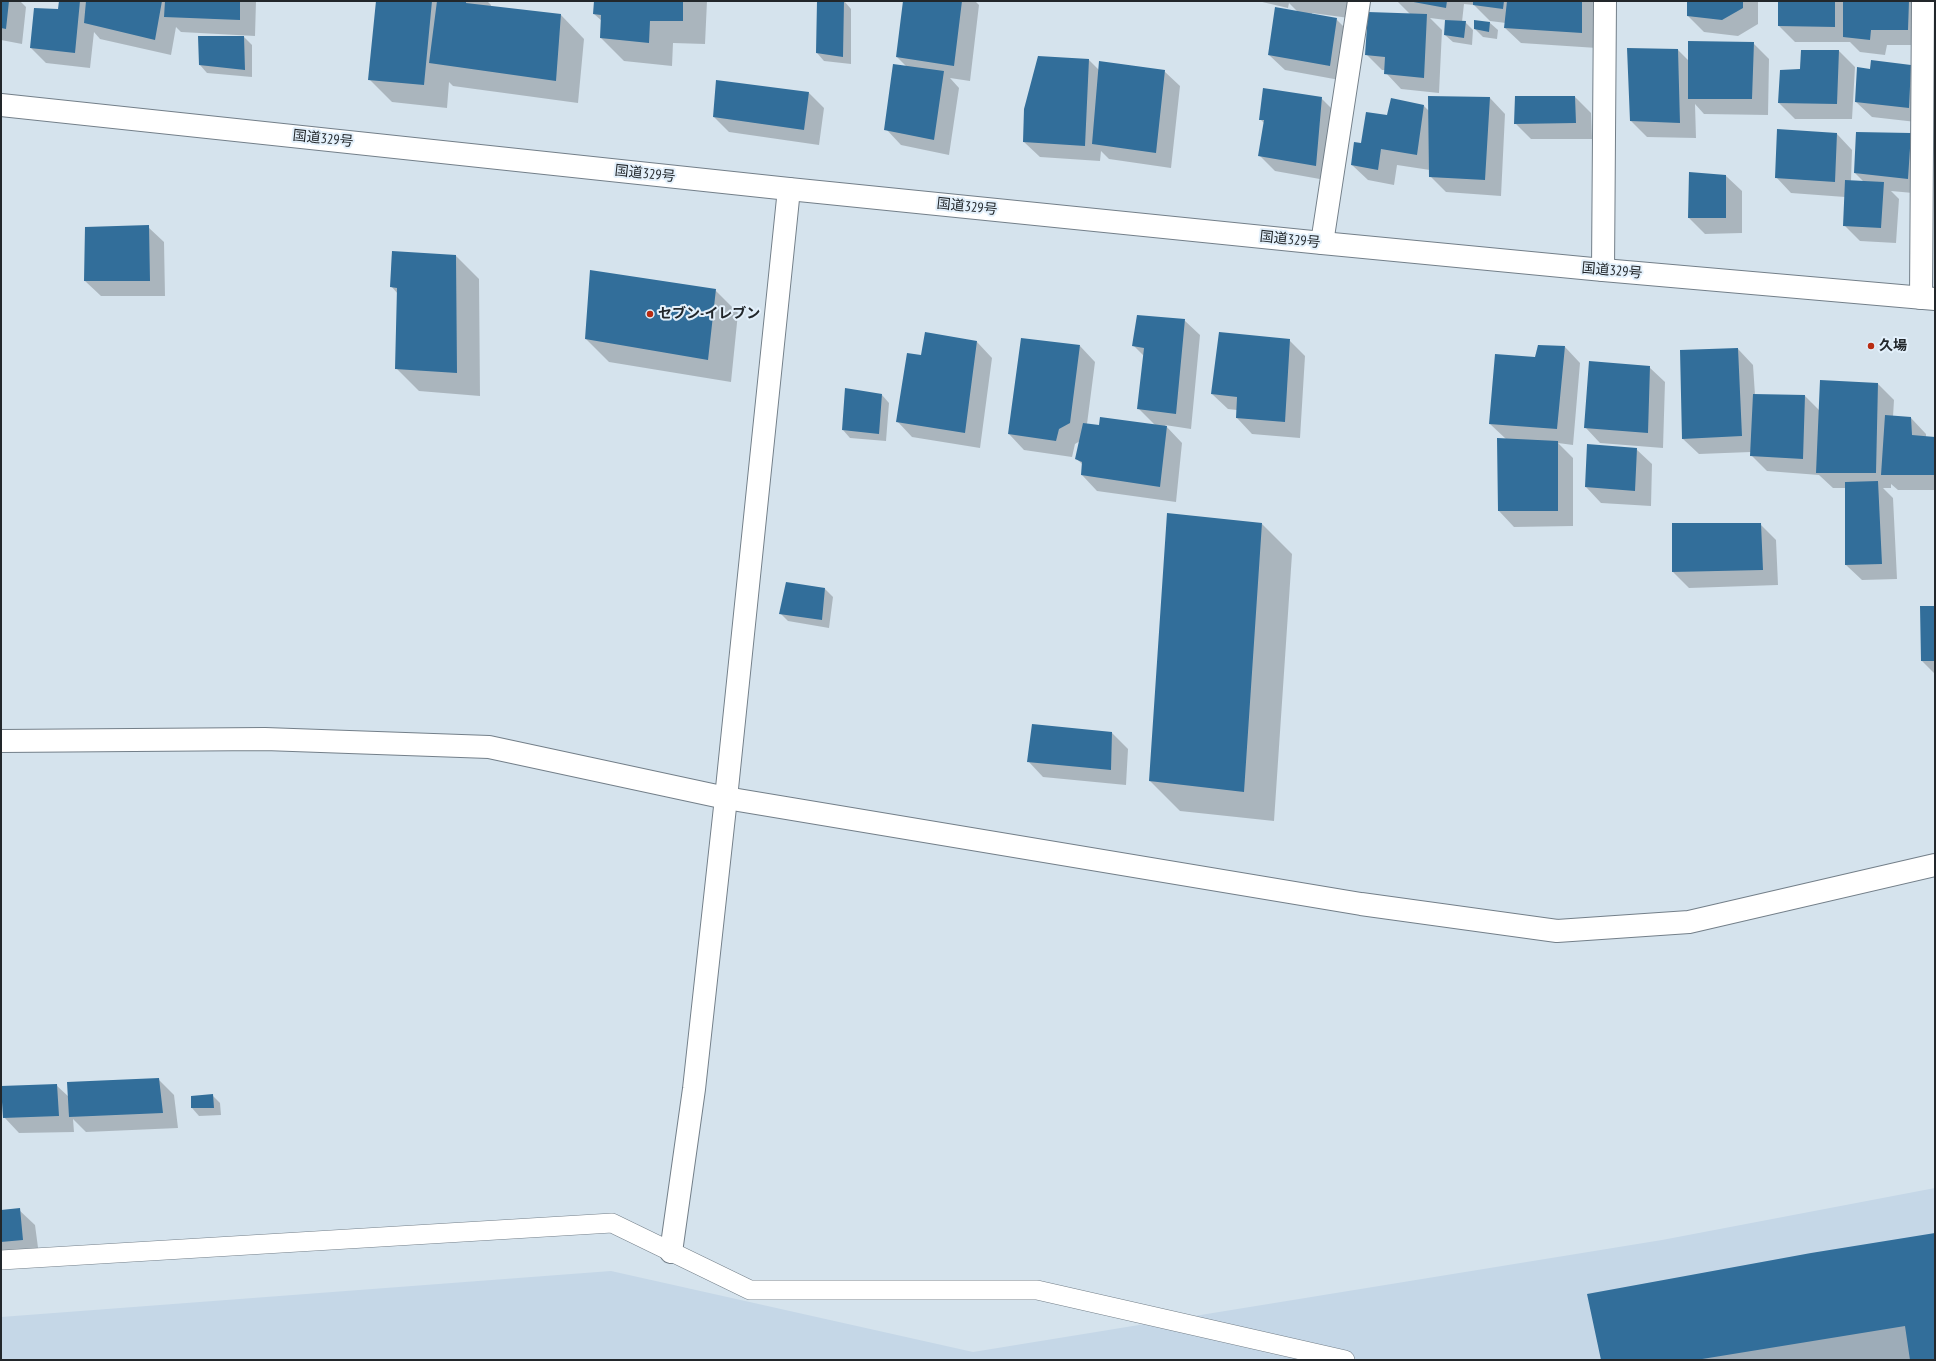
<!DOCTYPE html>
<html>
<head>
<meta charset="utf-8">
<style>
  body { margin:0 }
  #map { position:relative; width:1936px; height:1361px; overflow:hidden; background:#d5e3ed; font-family:"PT Sans Narrow",sans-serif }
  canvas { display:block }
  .frame { position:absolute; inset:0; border:2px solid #22272b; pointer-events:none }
</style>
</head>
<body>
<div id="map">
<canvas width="1936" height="1361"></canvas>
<div class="frame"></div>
</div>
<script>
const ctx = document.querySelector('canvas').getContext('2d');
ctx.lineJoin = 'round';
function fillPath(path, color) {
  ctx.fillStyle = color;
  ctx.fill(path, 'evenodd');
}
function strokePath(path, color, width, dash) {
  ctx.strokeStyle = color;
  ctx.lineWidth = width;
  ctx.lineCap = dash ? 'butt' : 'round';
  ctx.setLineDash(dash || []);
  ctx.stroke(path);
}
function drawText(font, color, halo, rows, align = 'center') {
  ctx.font = font + ' "PT Sans Narrow","Noto Sans JP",sans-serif';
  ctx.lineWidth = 4;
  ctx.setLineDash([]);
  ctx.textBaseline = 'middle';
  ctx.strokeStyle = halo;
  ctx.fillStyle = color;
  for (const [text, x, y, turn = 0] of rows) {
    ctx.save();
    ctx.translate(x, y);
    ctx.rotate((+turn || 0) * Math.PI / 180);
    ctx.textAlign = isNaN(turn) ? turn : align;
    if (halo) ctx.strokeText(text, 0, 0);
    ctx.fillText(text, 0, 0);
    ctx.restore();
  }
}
const built = new Path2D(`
  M1935,1188v172h-1934v-43l610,-46 362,81 689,-112z`);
const shadow = new Path2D(`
  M1,1h19l6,6 -4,37 -21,-4z
  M60,1h196l-1,35 -74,-4 -5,-5 -5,28 -71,-16 -6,-7 -4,36 -44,-5 -15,-15 28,-38z
  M377,1h110l4,4v2l70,8 23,24 -6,64 -125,-17 -4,-4 -2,26 -55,-6 -23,-23z
  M595,1h112l-2,43 -32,-1 -1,23 -48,-5 -23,-23 1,-17 -8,-7z
  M818,1h26l7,8v55l-27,-3 -7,-8z
  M904,1h71l4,4 -9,76 -20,-3 9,10 -10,67 -48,-10 -15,-16 21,-62 -10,-10z
  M1258,1h94l-3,17 -37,-5v2l24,4 16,16 -7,46 -60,-11 -16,-15 29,-43 -9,-9 -1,5z
  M1397,1h199l1,47 -76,-5 -16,-15 1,-5 -16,-2 -16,-16 -10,-1 -2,18h3l8,8 -1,15 -19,-3 -8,-7 1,-15 -16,-2 12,12 -3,63 -38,-4 -15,-16v-3h-4l-16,-16 44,-40z
  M1688,1h70v23l-20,12 -34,-4 -16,-16z
  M1779,1h146l-2,44h-36l-2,10 -25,-3 -10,-10h-55l-16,-16z
  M1490,23l8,7 -1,9 -14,-2 -8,-8z
  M199,37h45l8,8v32l-45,-4 -7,-8z
  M1753,43l16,16 -1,56 -64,-1 -9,-10 1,34 -49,-1 -16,-16 47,-71 11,11z
  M1802,51h37l16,16 -3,52h-57l-16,-16 21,-33z
  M1089,60l11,11h64l16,15 -9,82 -62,-9 -8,-8 -1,10 -60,-4 -16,-15z
  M1911,66l16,16 -2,41 -53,-6 -16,-15 14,-32z
  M809,93l15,15 -5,37 -90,-13 -15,-15z
  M1516,97h59l16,16 1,26h-61l-16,-16z
  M1321,98l16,16 -6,67 -56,-10 -16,-16 6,-31 -5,-5z
  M1490,98l15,16 -4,82 -55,-4 -16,-16v-6l-33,-5 -3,20 -26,-5 -16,-15 10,-21 26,-28 4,-17 32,7 5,5z
  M1857,133l54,1 16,16 -3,44 -33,-3 8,8 -3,44 -36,-2 -16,-16 1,-28 -54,-4 -15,-16 61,-43 15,16 -1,31 13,1 -9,-9z
  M1726,176l16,15v42l-37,1 -16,-16z
  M148,227l16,15 1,54h-64l-16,-15z
  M392,252l64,4 23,23 1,117 -61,-5 -23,-23 2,-74 -7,-8z
  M715,290l23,23 -7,69 -122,-20 -23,-23z
  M1184,320l16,15 -9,94 -26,-4 17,18 -6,59 -79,-11 -15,-16 1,-10 -7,-7 4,-17 -5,3 -3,13 -48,-7 -15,-16 71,-88 15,16 -8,62 13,2 55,-1 -17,-17 6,-52 -10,-10z
  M1289,340l16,16 -5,82 -48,-4 -15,-16v-8l-9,-1 -16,-15z
  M977,342l15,16 -12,90 -68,-11 -15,-16 25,-65z
  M1565,347l15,16 -7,82 -15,-2 15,15v68l-59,1 -15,-16 7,-72 -16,-15 46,-66z
  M1738,349l15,16 2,30 50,1 15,15 58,-27 16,16 -1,17 18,1 15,16v3l9,1v52h-37l-7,-6v4h-8l10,10 4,81 -35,1 -16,-15v-77h-13l-14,-13 -52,-4 -16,-16v-3l-52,2 -16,-15z
  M1649,367l16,15 -2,66 -63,-5 -15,-16z
  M882,395l7,8 -3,38 -36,-3 -7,-8z
  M1588,445l48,4 16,15 -1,42 -50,-3 -15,-16z
  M1262,524l30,30 -18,267 -94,-10 -30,-30z
  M1760,524l16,16 2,45 -89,3 -16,-16z
  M825,589l8,8 -4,31 -41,-7 -7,-7z
  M1935,607v67l-13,-13z
  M1112,733l16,16 -2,36 -83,-8 -15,-16z
  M158,1079l16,16 4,33 -92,4 -13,-13 1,13 -55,1 -15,-16 52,-32 13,12z
  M212,1095l8,8 1,12 -22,1 -7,-8v-11z
  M19,1210l16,15 4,30 -38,4v-48z
  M1935,1234v126h-333z`);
const building = new Path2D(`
  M1,1h8l-3,28 -5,-1z
  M59,1h21l-5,52 -45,-5 4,-40 24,1z
  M86,1h76l-7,39 -71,-17z
  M165,1h75v19l-76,-3z
  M376,1h56l-8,84 -56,-5z
  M437,1h29v2l95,11 -5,67 -127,-18z
  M594,1h89v20h-33l-1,22 -49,-5 1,-23 -8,-1z
  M817,1h27l-1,56 -27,-4z
  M903,1h59l-8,65 -58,-9z
  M1408,1h39l-1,7z
  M1473,1h31l-1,8 -30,-4z
  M1507,1h75v32l-78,-5z
  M1687,1h56v7l-21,12 -35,-4z
  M1778,1h57v26l-57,-1z
  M1843,1h66l-1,29h-37l-1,10 -27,-3z
  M1275,7l62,11 -7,48 -62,-11z
  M1368,12l59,2 -3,64 -40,-4 1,-17 -20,-2z
  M1445,20l21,1 -2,17 -20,-3z
  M1474,20l16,2 -1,10 -15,-3z
  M198,36h46l1,34 -46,-5z
  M1688,41l66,1 -2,57h-64z
  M1627,48l51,1 2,74 -50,-2z
  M1801,50h38l-2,54 -59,-1 2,-33 20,-1z
  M1038,56l51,3 -4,87 -62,-4 1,-33z
  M1871,60l40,5 -2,43 -54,-6 2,-35 13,2z
  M1099,61l66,9 -9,83 -64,-9z
  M893,64l51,7 -10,69 -50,-10z
  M716,80l93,12 -5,38 -91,-13z
  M1263,88l59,9 -6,69 -58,-10 6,-36h-5z
  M1428,96l62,1 -5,83 -56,-3z
  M1515,96h60l1,27 -62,1z
  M1391,98l33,7 -7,50 -36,-6 -3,21 -27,-5 3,-23 7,1 5,-31 21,3z
  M1777,129l60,4 -2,49 -60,-4z
  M1856,132l55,1 -3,46 -54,-6z
  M1689,172l37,3v43h-38z
  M1845,180l39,2 -3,46 -38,-2z
  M149,225l1,56h-66l1,-54z
  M392,251l64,4 1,118 -62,-4 2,-81 -7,-1z
  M590,270l126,19 -8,71 -123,-21z
  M1137,315l48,4 -9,95 -39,-5 7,-61 -12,-2z
  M925,332l52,9 -12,92 -69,-11 11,-69 14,2z
  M1219,332l71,7 -5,83 -49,-4 1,-21 -26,-3z
  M1021,338l59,7 -10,78 -11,6 -3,12 -48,-7z
  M1538,345l27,1 -8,83 -68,-5 6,-70 40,3z
  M1738,348l4,88 -60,3 -2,-89z
  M1589,361l61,5 -2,67 -64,-5z
  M1820,380l58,3 -2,90h-60z
  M845,388l37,6 -3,40 -37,-4z
  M1753,394l52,1 -2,64 -53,-3z
  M1885,415l26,2 1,18 23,2 -1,38h-53z
  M1100,417l67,9 -7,61 -79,-12 1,-13 -7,-3 8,-36 16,2z
  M1497,438l61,3v70h-60z
  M1587,444l50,4 -2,43 -50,-4z
  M1878,481l4,83 -37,1v-83z
  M1167,513l95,10 -18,269 -95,-11z
  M1672,523h89l2,47 -91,2z
  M786,582l39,6 -3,32 -43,-6z
  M1920,606h15v55h-14z
  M1032,724l80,8 -1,38 -84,-8z
  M159,1078l4,35 -94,4 -2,-35z
  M57,1084l2,32 -56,2 -2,-32z
  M213,1094l1,14h-23v-12z
  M20,1208l3,32 -22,2v-32z
  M1935,1233v127h-25l-5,-34 -209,34h-95l-14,-66 224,-41z`);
const service = new Path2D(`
  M1,1260l611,-37 138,67h287l308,70`);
const minor = new Path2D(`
  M1322,243l37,-242
  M1603,270l2,-269
  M1921,298l2,-297
  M671,1252l23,-163 32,-291`);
const tertiary = new Path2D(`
  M1,741l264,-2 224,8 237,51 635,106 196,27 132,-9 246,-57
  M726,798l63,-609`);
const trunk = new Path2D(`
  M1,105l788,84 533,54 281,27 332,29`);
const markers = [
  [650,314,4,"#b82c12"],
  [1871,346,4,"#b82c12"]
];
const streetNames = [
  ["国道329号",323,139,6],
  ["国道329号",645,174,6],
  ["国道329号",967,207,6],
  ["国道329号",1290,240,6],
  ["国道329号",1612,271,5]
];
const poiNames = [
  ["セブン-イレブン",658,314],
  ["久場",1879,346]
];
fillPath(built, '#c5d7e7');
fillPath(shadow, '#0003');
fillPath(building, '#326e9a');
strokePath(service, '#737f89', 20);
strokePath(minor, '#737f89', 24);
strokePath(tertiary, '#737f89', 24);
strokePath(trunk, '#737f89', 24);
strokePath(service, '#fff', 19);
strokePath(minor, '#fff', 22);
strokePath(tertiary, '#fff', 22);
strokePath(trunk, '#fff', 22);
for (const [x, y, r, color] of markers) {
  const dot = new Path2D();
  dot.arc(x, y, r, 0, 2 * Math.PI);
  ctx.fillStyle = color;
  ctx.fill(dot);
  strokePath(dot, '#e3f0fb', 1.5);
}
drawText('14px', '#22272b', '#e3f0fb', streetNames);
drawText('bold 14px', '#22272b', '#e3f0fb', poiNames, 'left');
</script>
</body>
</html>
